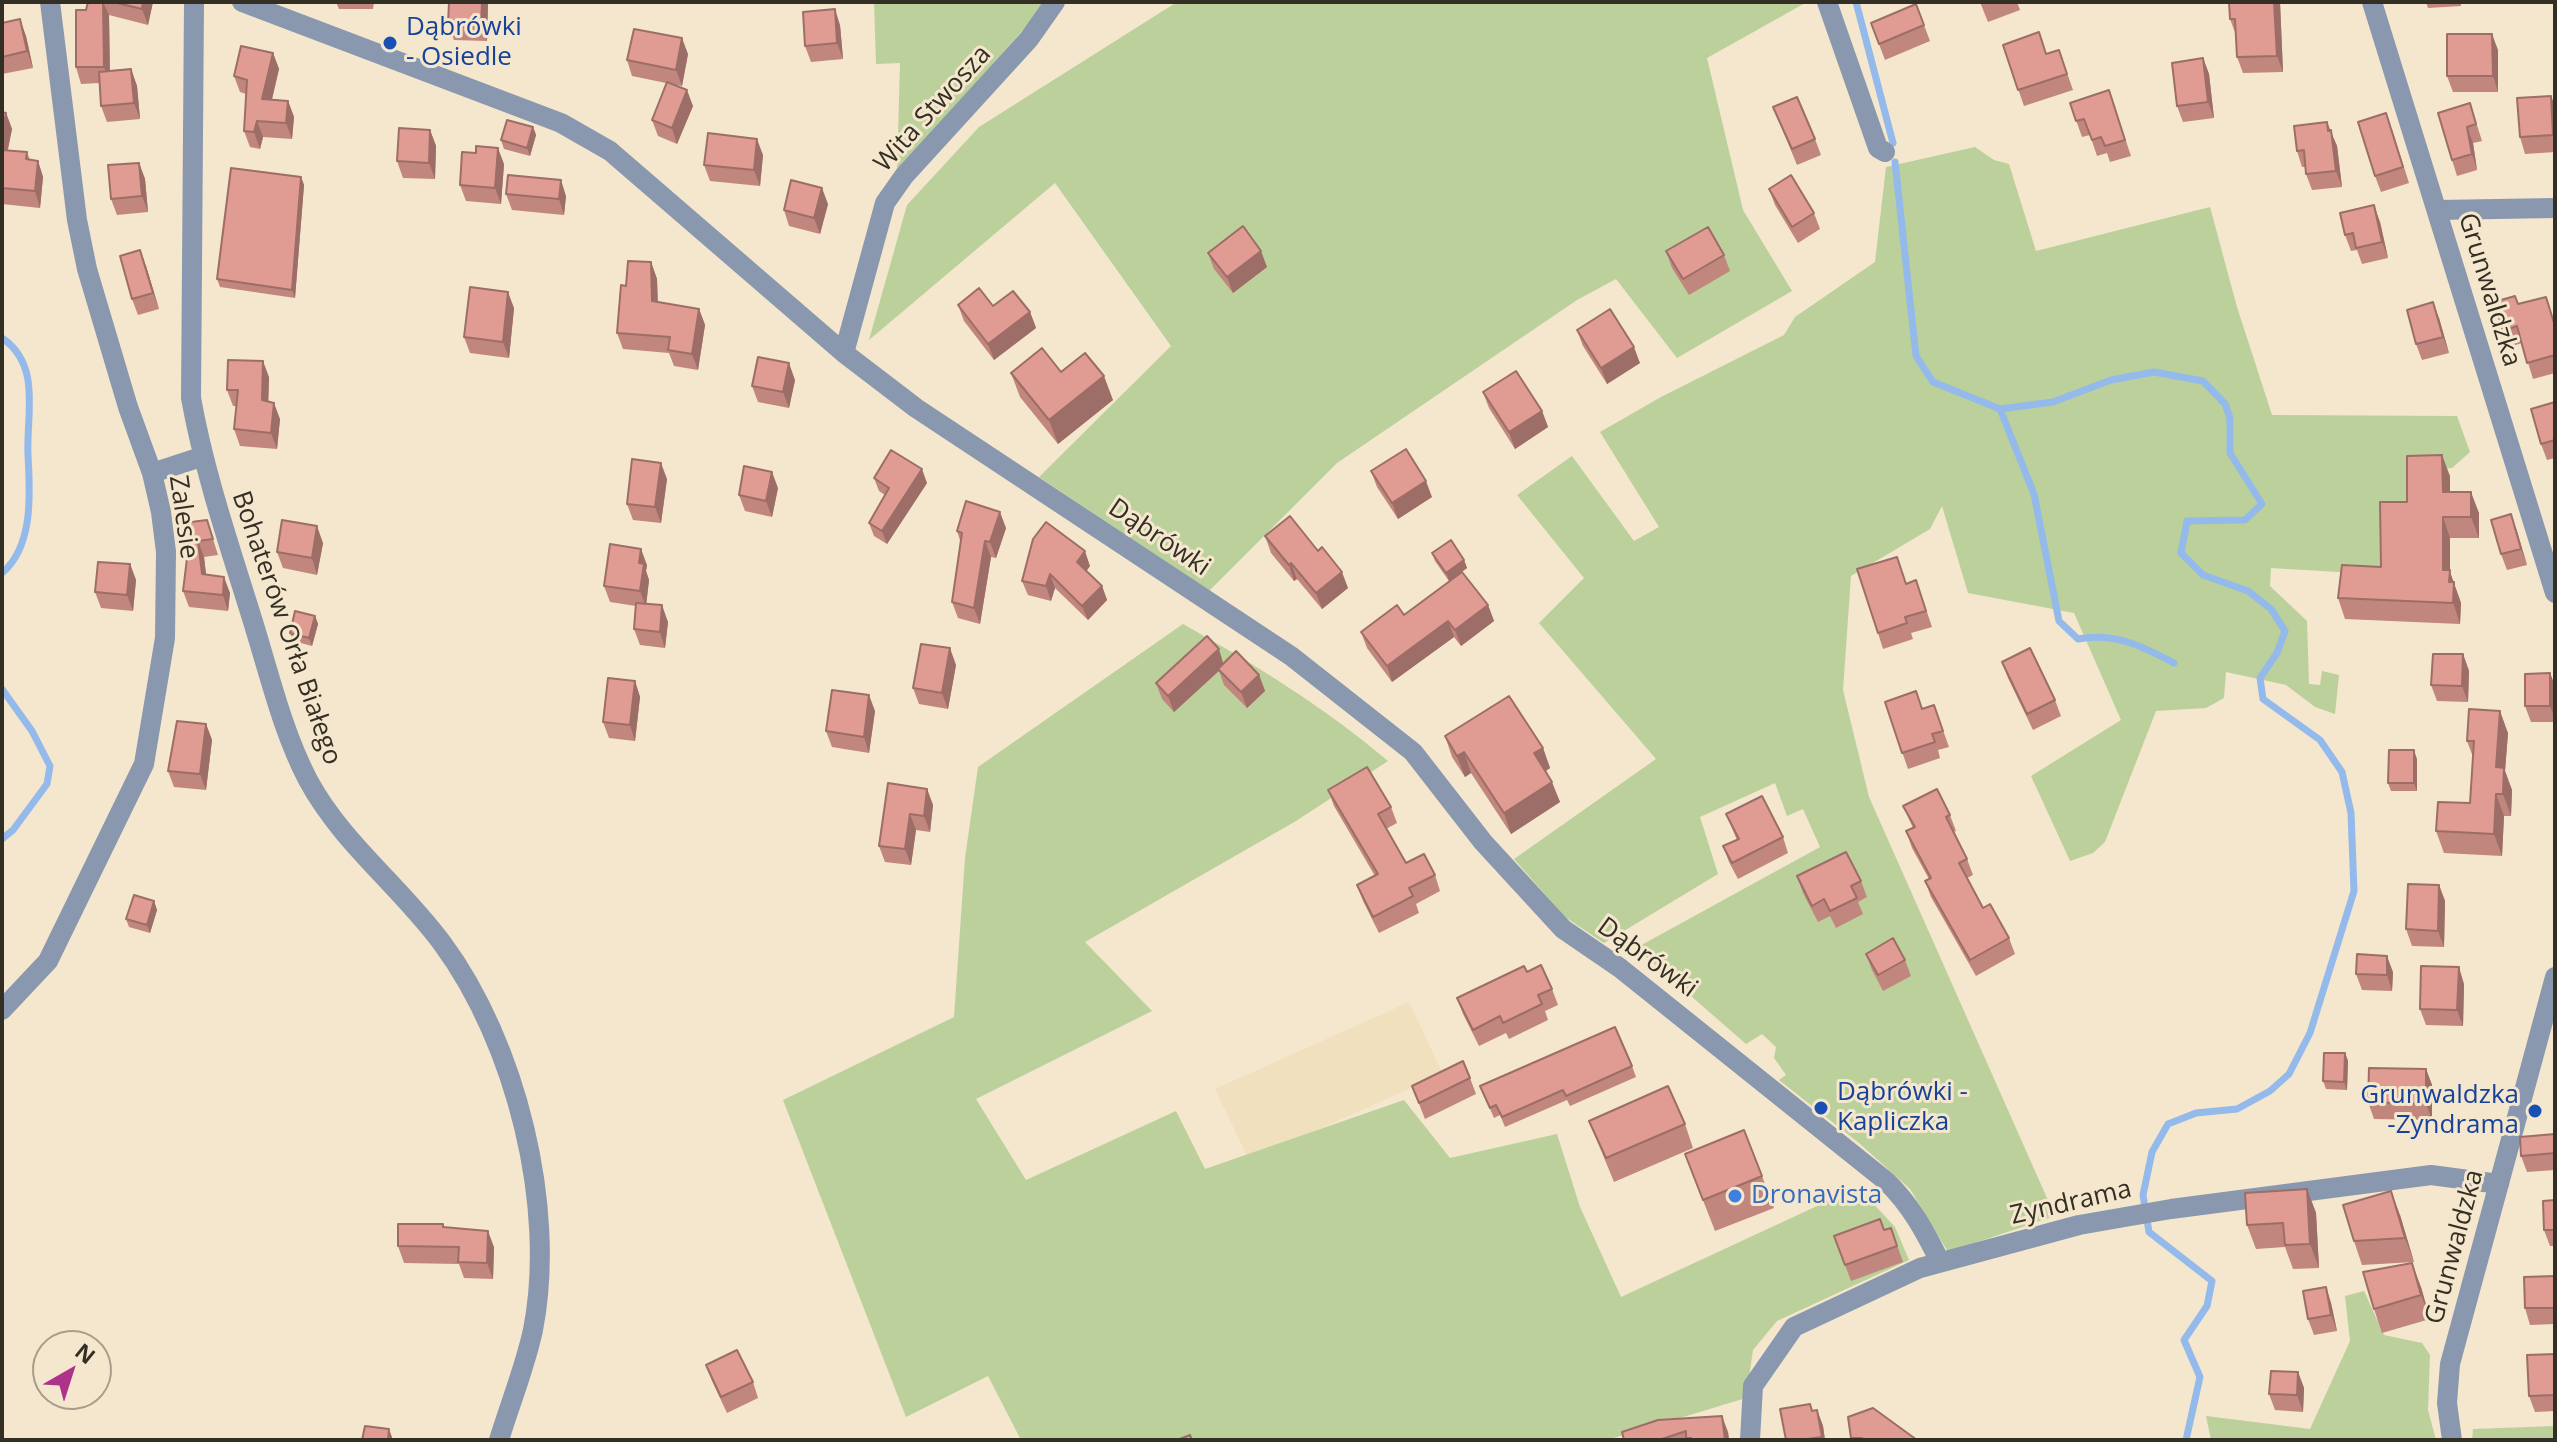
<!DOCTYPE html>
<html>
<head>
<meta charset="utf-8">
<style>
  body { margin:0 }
  #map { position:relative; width:2557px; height:1442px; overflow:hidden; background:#f4e7cd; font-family:"Open Sans",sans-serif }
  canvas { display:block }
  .frame { position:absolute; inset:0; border:4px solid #342f25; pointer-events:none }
  .north { position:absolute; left:32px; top:1330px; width:80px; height:80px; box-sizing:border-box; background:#f4e7cd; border:2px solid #a79d8a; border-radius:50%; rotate:39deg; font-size:22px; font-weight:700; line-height:32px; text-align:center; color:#342f25 }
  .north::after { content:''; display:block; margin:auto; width:28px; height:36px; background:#ac3389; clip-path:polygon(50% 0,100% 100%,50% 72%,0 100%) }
</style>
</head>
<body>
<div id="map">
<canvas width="2557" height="1442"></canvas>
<div class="frame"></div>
<div class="north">N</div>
</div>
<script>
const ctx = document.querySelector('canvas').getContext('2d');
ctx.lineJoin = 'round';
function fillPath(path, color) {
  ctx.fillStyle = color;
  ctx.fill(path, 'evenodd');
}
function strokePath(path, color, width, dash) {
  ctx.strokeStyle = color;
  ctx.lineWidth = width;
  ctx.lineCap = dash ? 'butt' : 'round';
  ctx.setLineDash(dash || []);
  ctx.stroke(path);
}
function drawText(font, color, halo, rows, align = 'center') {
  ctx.font = font + ' "Open Sans",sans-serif';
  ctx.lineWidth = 6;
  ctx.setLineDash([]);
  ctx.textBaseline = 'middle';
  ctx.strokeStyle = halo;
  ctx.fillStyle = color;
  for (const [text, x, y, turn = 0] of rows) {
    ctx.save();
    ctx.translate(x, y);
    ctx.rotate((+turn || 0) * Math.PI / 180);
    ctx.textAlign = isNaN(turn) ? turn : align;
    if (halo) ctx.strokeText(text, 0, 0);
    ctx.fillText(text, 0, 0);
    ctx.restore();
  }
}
const built = new Path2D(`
  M1409,1002l34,72 -194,86 -34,-71z`);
const green = new Path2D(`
  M874,2h174l-151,170 3,-109 -24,1z
  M1177,2h630l-100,56 36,152 49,81 -115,67 -61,-79 -39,21 -240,163 -128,128 -170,-114 132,-131 -116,-163 -186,157 38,-135 72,-78z
  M1975,147l19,13 15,4 27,87 174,-44 27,100 35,108 185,1 13,36 -18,16 -46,3 5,47 -22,57 -118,-7 -1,18 37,35 2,63 11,1 2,-14 17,4 -4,39 -20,-7 -29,-22 -60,-13 -2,26 -18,10 -50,3 -51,131 -12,11 -23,8 -39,-85 90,-56 -47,-107 -106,-20 -26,-87 -12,23 -79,47 -8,114 26,107 186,419 -107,36 -38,-63 -51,-46 -80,-63 7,-5 -12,-17 2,-11 -14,-13 -16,10 -110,-96 184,-101 -17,-38 -16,7 -12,-33 -75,34 18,57 -114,69 -39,-26 -51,-58 142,-100 -117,-136 45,-45 -67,-83 55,-39 62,85 25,-14 -59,-95 61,-35 123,-62 11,-18 80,-55 11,-95z
  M1183,624c73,41 141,83 205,137l-92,60 -211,121 67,69 -176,88 50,81 150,-69 29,58 199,-69 46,58 107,-24 23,73 41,90 237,-110 37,40 14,33 -132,61 -24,29 -7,48 -139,42h-586l-33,-64 -82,41 -123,-317 171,-83 11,-159 13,-91z
  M2364,1291l20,44 38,8 8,12 -2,55 8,30h-225l-5,-24 104,13 40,-88 -5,-45z
  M2555,1426v14h-83l1,-11z`);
const stream = new Path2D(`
  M1856,2l37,141
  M1895,162l21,194 17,26 67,27 53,-7 58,-22 43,-8 49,9 22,23 5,14v35l32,51 -17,16 -58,1 -6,32 22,22 45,16 23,18 14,22 -8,22 -17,25 3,21 57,41 22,32 9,41 3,78 -44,142 -21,41 -19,17 -33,18 -41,4 -28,11 -16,28 -9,43 6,37 63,49 -5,25 -23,34 16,37 -14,63
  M2,338c40,27 24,77 26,117 2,37 6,91 -26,118
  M2000,409l34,85 25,127 19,18c36,-7 64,7 96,24
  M2,689l30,42 18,35 -3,18 -34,46 -11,9`);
const minor = new Path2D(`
  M194,2l-3,396c14,78 40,152 63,227 16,52 29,107 54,155 34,63 92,106 134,163 74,100 115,264 91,387 -8,37 -23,74 -34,110
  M242,2l319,121 49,28 234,202 72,55 375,248 122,96 70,90 80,87 57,39 266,213c24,23 39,50 54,81
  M1827,2l51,146 7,4
  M2438,210l117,-2
  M844,353l41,-150 19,-27 125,-137 26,-37
  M152,473l49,-16
  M2,1010l46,-49 96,-197 21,-126 1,-86 -5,-40 -9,-39 -24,-66 -41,-138 -10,-49 -27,-218
  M1750,1440l3,-54 41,-59 126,-59 159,-43 92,-16 260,-34 68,9`);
const tertiary = new Path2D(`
  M2372,2l183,591
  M2452,1440l-5,-37 3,-39 105,-387`);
const wall = new Path2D(`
  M88,2h65l-5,23 -39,-10 1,56 21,-2 6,17 3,33 -33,3 -6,-16 -1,-23 -19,1 -5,-17z
  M336,2h38l-1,7h-34z
  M488,2l-1,39 -33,-1 -6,-16z
  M1980,2h37l3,8 -32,12z
  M2280,2l3,70 -40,1 -6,-16 -1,-22 -6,-16z
  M2426,2h35v4l-33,2z
  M2,23l24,13 7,32 -31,6z
  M1871,23l53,2 6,16 -45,19z
  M840,25l3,34 -32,3 -6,-16z
  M2003,45l44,9 12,-4 14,40 -49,16z
  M2498,50v42h-45l-6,-16z
  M273,53l6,16 -7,31 16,1 6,16 -2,22 -29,-2 -3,12 -10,-2 -6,-16 2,-37 -6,-2 -6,-16z
  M688,54l-6,32 -11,-2 22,22 -16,38 -19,-8 -6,-16 14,-37 -34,-7 -5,-16z
  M2203,58l6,16 5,44 -31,4 -6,-16z
  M2109,90l22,66 -21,6 -3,-9 -10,3 -7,-21 -8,2 -12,-34z
  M2551,96l4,11v45l-30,2 -5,-17z
  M2470,103l12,38 -9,2 4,27 -20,6 -5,-16z
  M1773,107l42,32 6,16 -24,10z
  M2,112l4,1 6,16 -4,21 19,2 3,8 8,1 5,16 -3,31 -38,-4z
  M533,127l3,8 -6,21 -26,-7 -3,-9z
  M2392,129l17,54 -28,9 -6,-16z
  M430,130l6,16 -1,33 -32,-1 -6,-17z
  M2330,131l7,15 5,41 -30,3 -6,-16 -1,-7h-3l-5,-16z
  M476,153l28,11 -3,40 -35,-3 -6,-16z
  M763,155l-3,31 -50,-5 -6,-16z
  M139,163l6,16 3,33 -31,3 -6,-16z
  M301,177l3,8 -9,113 -75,-11 -3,-8z
  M1769,189l45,24 6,16 -22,14 -23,-38z
  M506,194l60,2 -2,19 -52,-5z
  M828,204l-8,30 -31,-8 -5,-16z
  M2380,222l8,36 -26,6 -5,-14 -6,1 -6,-16z
  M1666,251l58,4 6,16 -41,24 -17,-27z
  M1208,253l59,14 -34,26 -19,-24z
  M651,262l6,17 1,23 41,7 6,16 -7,45 -24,-4 -5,-13 -46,-4 -6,-16 9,-47z
  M146,266l13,43 -21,6 -6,-16z
  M2518,304l37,19v50l-22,6 -11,-36 -13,4 -6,-16z
  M958,305l35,1 37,6 6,16 -42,32 -30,-39z
  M514,308l-5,50 -39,-5 -6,-16z
  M2439,318l10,35 -27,7 -6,-16z
  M1577,330l63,33 -33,21 -24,-38z
  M1061,372l52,28 -55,44 -38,-47 -9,-24z
  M269,377l-1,24 12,18 -3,30 -37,-3 -6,-17 3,-23h-4l-6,-16z
  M795,380l-6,28 -31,-6 -6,-16z
  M1483,392l59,19 6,16 -33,22 -26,-41z
  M2555,402v56l-8,2 -6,-16z
  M1371,471l61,26 -34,22 -21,-32z
  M2450,476v16l29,21v25h-29v34l11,31 -1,21 -115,-5 -7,-21 43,-31 26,-65z
  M874,478l53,5 -40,61 -13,-8 -5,-13 16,-28 -6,-4z
  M667,479l-6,44 -28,-3 -6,-16z
  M778,488l-6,29 -27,-6 -6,-16z
  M2511,514l16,51 -20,5 -6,-16z
  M207,520l11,35 -14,2 2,18 24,18 -2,18 -39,-4 -6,-16 5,-41 -3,-8z
  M1006,528l-10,30 -5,-1 -11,67 -22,-6 -6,-16 9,-59 -4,-12z
  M1265,536l83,52 -26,21 -25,-30 -3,2 -23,-28z
  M323,543l-6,32 -34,-7 -6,-16z
  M1432,553l32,7 3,8 -18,13 -14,-20z
  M130,564l6,16 -3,31 -32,-3 -6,-16z
  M647,565l-1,6 3,9 -3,24 22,18 -3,26 -25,-3 -6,-16 2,-23 -26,-4 -6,-16z
  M1090,566l-4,5 16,15 5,14 -19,20 -33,-32 -4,13 -23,-6 -6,-14z
  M1907,584l15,13 10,30 -21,6 2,6 -30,10 -5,-16z
  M1488,605l6,16 -33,25 -7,-9 -62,45 -25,-34 -6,-16 43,-17z
  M315,616l3,8 -6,22 -19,-5 -3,-8z
  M2463,654l6,17 -1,31 -31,-1 -6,-16z
  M2002,662l53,38 6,16 -28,14 -25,-52z
  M1224,663l35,12 6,16 -18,17 -23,-23 -5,-14 -45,41 -12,-13 -6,-16z
  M956,665l-8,44 -29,-5 -6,-16z
  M2550,673l5,13v36h-24l-6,-16z
  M635,681l5,16 -5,44 -26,-3 -6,-16z
  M1885,702l37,7 12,-4 15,42 -11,3 2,8 -32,11z
  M875,711l-6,42 -37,-6 -6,-16z
  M206,724l6,16 -6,50 -32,-3 -6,-16z
  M2508,733l-3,38 7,19 -1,26h-7l-2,40 -58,-3 -8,-22 34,-28 3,-46 -6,-16z
  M1445,736l98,12 7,20 -4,3 14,31 -49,32 -40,-61 -6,4 -13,-20z
  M2417,759v32h-26l-3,-8z
  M927,789l6,16 -3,27 -14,-2 -5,35 -26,-3 -6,-16z
  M1328,790l63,17 6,16 -11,6 20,34 29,12 5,16 -24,13 3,9 -40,20 -16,-32 -6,-16 18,-9 -41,-70z
  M1903,806l47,9 6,16 -3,1 14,27 6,16 -6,3 16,30 26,30 6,16 -39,22 -45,-79 -6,-16 4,-2 -17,-31 -6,-17 7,-3z
  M1726,814l57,23 5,16 -50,26 -9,-17 -6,-16 14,-6z
  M1797,876l64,5 6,16 -9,5 5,12 -27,14 -6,-12 -12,6 -15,-29z
  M2439,885l6,16 -1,46 -32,-1 -6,-17z
  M154,901l3,9 -7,23 -21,-6 -3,-8z
  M1866,954l39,6 6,16 -28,15 -11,-21z
  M1527,972l25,17 6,16 -13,6 3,9 -39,19 -3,-6 -27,13 -16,-32 -6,-16z
  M2393,972l-1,19 -30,-1 -6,-16z
  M2464,984l-1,42 -37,-1 -6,-16z
  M2345,1053l3,8 -1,29 -21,-1 -3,-8z
  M1632,1066l4,11 -66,29 -3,-6 -62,27 -5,-12 -6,3 -14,-32z
  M2426,1069l6,16v35l-58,-1 -6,-17z
  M1470,1078l6,16 -51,25 -13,-33z
  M1589,1121l96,3 8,24 -79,34z
  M2555,1134v36l-28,2 -6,-16z
  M1685,1154l77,22 12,32 -59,23z
  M2307,1189l9,24 3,55 -26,1 -8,-22 -29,2 -9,-24z
  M2555,1200v46h-5l-6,-16z
  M2400,1215l14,47 -52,3 -8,-24z
  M444,1228l50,19 -1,32 -29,-1 -5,-14 -55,-1 -6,-17z
  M1891,1228l12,34 -52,19 -17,-45z
  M2555,1276v48l-25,1 -5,-17z
  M2326,1287l5,16 6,28 -23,4 -6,-16z
  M2421,1287l9,32 -48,14 -8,-24z
  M2555,1354v57l-20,1 -6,-16z
  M706,1365l47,17 5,16 -31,15 -15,-32z
  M2298,1372l6,16 -1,24 -28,-2 -6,-16z
  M1817,1410l6,16 2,14h-39l27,-29z
  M1622,1432h106l1,8h-105z`);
const shadedWall = new Path2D(`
  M103,2l6,13 1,68 -6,-16z
  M143,2h10l-5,23 -6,-16z
  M482,2h6l-1,39 -6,-16z
  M2274,2h6l3,70 -6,-16z
  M835,9l5,16 3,34 -6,-16z
  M20,19l6,17 7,32 -6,-17z
  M2492,34l6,16v42l-5,-16z
  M682,38l6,16 -6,32 -6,-16z
  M273,53l6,16 -11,46 -6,-16z
  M2203,58l6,16 5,44 -6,-16z
  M131,69l6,17 3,33 -6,-16z
  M687,90l6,16 -16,38 -5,-16z
  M2551,96l4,11v34l-2,-6z
  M288,101l6,16 -2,22 -6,-16z
  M6,113l6,16 -8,37 -2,-7v-26z
  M257,121l6,16 -3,12 -6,-17z
  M2327,122l10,24 5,41 -6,-16z
  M533,127l3,8 -6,21 -3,-8z
  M2467,127l6,16 4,27 -5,-16z
  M430,130l6,16 -1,33 -6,-16z
  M757,139l6,16 -3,31 -6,-16z
  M498,148l6,16 -3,40 -6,-16z
  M38,161l5,16 -3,31 -5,-17z
  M139,163l6,16 3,33 -6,-16z
  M301,177l3,8 -9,113 -3,-8z
  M561,180l5,16 -2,19 -5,-16z
  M822,188l6,16 -8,30 -6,-16z
  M2374,205l6,17 8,36 -6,-16z
  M140,250l6,16 13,43 -6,-16z
  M1261,251l6,16 -34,26 -6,-16z
  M651,262l6,17 1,38 -6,-16z
  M508,292l6,16 -5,50 -6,-16z
  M2433,302l6,16 10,35 -6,-16z
  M699,309l6,16 -7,45 -6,-16z
  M1030,312l6,16 -42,32 -6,-16z
  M1634,347l6,16 -33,21 -6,-16z
  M263,361l6,16 -1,39 -6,-16z
  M789,363l6,17 -6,28 -6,-16z
  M1104,376l9,24 -55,44 -9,-24z
  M274,403l6,16 -3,30 -6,-16z
  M1542,411l6,16 -33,22 -6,-17z
  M2442,455l8,21v37l-7,-21z
  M661,463l6,16 -6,44 -6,-16z
  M922,469l5,14 -40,61 -5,-13z
  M772,472l6,16 -6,29 -6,-16z
  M1426,481l6,16 -34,22 -6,-16z
  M2471,492l8,21v25l-8,-21z
  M1000,512l6,16 -10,30 -6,-16z
  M2511,514l6,17 10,34 -6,-16z
  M2443,517l7,21v34l11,31 -1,21 -17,-54z
  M317,526l6,17 -6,32 -5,-17z
  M198,541l6,16 4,33 -6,-16z
  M985,541l6,16 -11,67 -6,-16z
  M641,549l6,16 -1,6 3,9 -3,27 -6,-16 -1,-28z
  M1085,551l5,15 -8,11 -5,-15z
  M1464,560l3,8 -18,13 -3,-8z
  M1291,563l6,16 -3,2 -5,-16z
  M130,564l6,16 -3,31 -6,-16z
  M1342,572l6,16 -26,21 -6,-16z
  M1050,574l5,14 -4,13 -5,-15z
  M224,577l6,16 -2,18 -5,-16z
  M1102,586l5,14 -19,20 -6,-14z
  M662,605l6,17 -3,26 -5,-16z
  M1488,605l6,16 -33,25 -6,-16z
  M315,616l3,8 -6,22 -3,-8z
  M1448,621l6,16 -62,45 -5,-16z
  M950,648l6,17 -8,44 -6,-16z
  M1219,649l5,17 -50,46 -6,-16z
  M2463,654l6,17 -1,31 -6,-16z
  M2550,673l5,13v33l-5,-13z
  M1259,675l6,16 -18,17 -6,-16z
  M635,681l5,16 -5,44 -5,-16z
  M869,695l6,16 -6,42 -5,-16z
  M2500,711l8,22 -3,38 7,19 -1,26 -8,-22 -7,-27z
  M206,724l6,16 -6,50 -6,-16z
  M1543,748l7,20 -9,6 -7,-21z
  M2414,750l3,9v32l-3,-8z
  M1464,752l7,21 -6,4 -8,-21z
  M1552,782l8,20 -49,32 -7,-21z
  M927,789l6,16 -3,27 -6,-16z
  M2496,794l8,22 -2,40 -8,-22z
  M910,814l6,16 -5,35 -6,-16z
  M2439,885l6,16 -1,46 -6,-16z
  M154,901l3,9 -7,23 -3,-8z
  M2387,956l6,16 -1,19 -5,-16z
  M2459,967l5,17 -1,42 -6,-16z
  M2345,1053l3,8 -1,29 -3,-8z
  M2426,1069l6,16v35l-6,-16z
  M2307,1189l9,24 3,55 -9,-24z
  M2391,1191l9,24 14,47 -9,-24z
  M488,1231l6,16 -1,32 -6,-16z
  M2412,1263l9,24 9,32 -9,-24z
  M2326,1287l5,16 6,28 -6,-16z
  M2298,1372l6,16 -1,24 -6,-17z
  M1817,1410l6,16 2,14h-2l-1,-3z
  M1722,1416l6,16 1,8h-4z
  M389,1429l4,11h-5z`);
const building = new Path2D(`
  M88,2h15l1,65h-28v-57h10z
  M113,2h30l-1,7z
  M449,2h33l-1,23 -33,-1z
  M2229,2h45l3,54 -40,1 -2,-38h-5z
  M1916,4l8,21 -45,19 -8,-21z
  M835,9l2,34 -32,3 -2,-34z
  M20,19l7,32 -25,6v-34z
  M634,29l48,9 -6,32 -49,-10z
  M2039,32l7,22 13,-4 8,24 -49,16 -15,-45z
  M2447,34h45l1,42h-46z
  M241,46l32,7 -11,46 26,2 -2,22 -29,-2 -3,11 -10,-1 3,-51 -13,-4z
  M2203,58l5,44 -31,4 -5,-43z
  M131,69l3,34 -33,3 -2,-34z
  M667,82l20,8 -15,38 -20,-8z
  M2109,90l16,50 -20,6 -4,-9 -9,3 -8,-21 -8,2 -6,-18z
  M2551,96l2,39 -33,2 -3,-39z
  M1797,97l18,42 -23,10 -19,-42z
  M2470,103l6,21 -9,3 5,27 -20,6 -14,-47z
  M2,112l4,1 -4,20z
  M2386,113l17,54 -28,9 -17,-54z
  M507,120l26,7 -6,21 -26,-8z
  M2327,122l1,9 3,-1 5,41 -30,3 -2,-24 -7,1 -3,-25z
  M399,128l31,2 -1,33 -32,-2z
  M708,133l49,6 -3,31 -50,-5z
  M476,146l22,2 -3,40 -35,-3 2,-33 14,1z
  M2,150l25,2 -1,7 12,2 -3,30 -33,-3z
  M139,163l3,33 -31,3 -3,-34z
  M231,168l70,9 -9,113 -75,-11z
  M508,175l53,5 -2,19 -53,-5z
  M1791,175l23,38 -22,14 -23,-38z
  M791,180l31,8 -8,30 -30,-8z
  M2374,205l8,37 -26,6 -3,-15 -8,2 -5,-22z
  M1243,226l18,25 -34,26 -19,-24z
  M1708,227l16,28 -41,24 -17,-28z
  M140,250l13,43 -21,6 -12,-43z
  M628,261l23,1 1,39 47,8 -7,45 -24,-4 2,-13 -53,-4 4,-48 5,1z
  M470,287l38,5 -5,50 -39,-5z
  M979,288l14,18 20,-15 17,21 -42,32 -30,-39z
  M2515,296l3,8 28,-7 9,29v29l-28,8 -10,-37 -14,5 -9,-29z
  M2433,302l10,35 -27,7 -9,-34z
  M1610,309l24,38 -33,21 -24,-38z
  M1042,348l19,24 24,-19 19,23 -55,44 -38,-47z
  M758,357l31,6 -6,29 -31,-6z
  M228,360l35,1 -1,39 12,3 -3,30 -37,-4 4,-39h-11z
  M1516,371l26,40 -33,21 -26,-40z
  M2555,402v38l-14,4 -10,-35z
  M1406,449l20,32 -34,22 -21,-32z
  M891,450l31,19 -40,62 -13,-8 20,-35 -15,-10z
  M2442,455l1,37h28v25h-28v53h7l-1,12h5l-1,21 -115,-5 4,-33 39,2 -1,-65h27v-46z
  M632,459l29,4 -6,44 -28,-3z
  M744,466l28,6 -6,29 -27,-6z
  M966,501l34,11 -10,30 -5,-1 -11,67 -22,-6 10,-69 -5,-2z
  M2511,514l10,35 -20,5 -10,-34z
  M1290,516l28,35 4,-4 20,25 -26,21 -25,-30 -2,2 -24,-29z
  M207,520l6,19 -15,2 4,33 22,3 -1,18 -40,-4 6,-49h-4l-2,-19z
  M282,520l35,6 -5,32 -35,-6z
  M1046,522l39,29 -8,11 25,24 -20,20 -32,-32 -4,12 -24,-5 11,-42z
  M1451,540l13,20 -18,13 -14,-20z
  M610,544l31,5 -2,14 5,1 -4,27 -36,-5z
  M1897,557l9,27 10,-4 10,31 -21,6 2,6 -29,10 -21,-64z
  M98,562l32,2 -3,31 -32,-3z
  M1462,572l26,33 -33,25 -7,-9 -61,45 -26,-34 36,-27 7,10z
  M636,603l26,2 -2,27 -26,-3z
  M295,611l20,5 -6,22 -19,-5z
  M1207,636l12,13 -51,47 -12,-13z
  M921,644l29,4 -8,45 -29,-5z
  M2030,648l25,52 -28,14 -25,-52z
  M1236,651l23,24 -18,17 -23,-23z
  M2433,654h30l-1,32 -31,-1z
  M2550,673v33h-25v-32z
  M608,678l27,3 -5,44 -27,-3z
  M832,690l37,5 -5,42 -38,-6z
  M1916,691l6,18 12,-4 9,26 -11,3 3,8 -33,11 -17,-51z
  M1509,696l34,52 -9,5 18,29 -48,31 -40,-61 -7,4 -12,-20z
  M2469,709l31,2 -4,56 8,1 -1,26h-7l-2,40 -58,-3 2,-29 32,1 4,-62h-7z
  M177,721l29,3 -6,50 -32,-3z
  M2389,750h25v33h-26z
  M1367,767l24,40 -13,7 28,49 18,-9 11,21 -26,13 4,8 -40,21 -16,-32 21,-11 -50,-84z
  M888,783l39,6 -3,27 -14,-2 -5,35 -26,-3z
  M1937,789l13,26 -4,2 21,42 -8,4 24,45 7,-4 19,34 -39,22 -45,-79 6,-3 -25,-47 9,-4 -12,-21z
  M1762,796l21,41 -51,26 -9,-17 16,-7 -13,-25z
  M1846,852l15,29 -10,5 6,12 -27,13 -6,-12 -12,7 -15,-30z
  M2408,884l31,1 -1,46 -32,-2z
  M134,895l20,6 -7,24 -21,-6z
  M1893,938l12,22 -27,15 -12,-21z
  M2357,954l30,2v19l-31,-1z
  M1541,965l11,24 -14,6 4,9 -39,19 -3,-7 -27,14 -16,-32 67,-32 3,6z
  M2421,966l38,1 -2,43 -37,-1z
  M1615,1027l17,39 -66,30 -3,-6 -61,27 -6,-12 -6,3 -10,-22z
  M2324,1053h21l-1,29 -21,-1z
  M1463,1061l7,17 -51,25 -7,-17z
  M2369,1068l57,1v35l-58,-2z
  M1668,1086l17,38 -79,34 -17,-37z
  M1744,1130l18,46 -59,24 -18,-46z
  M2555,1134v19l-34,3 -1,-19z
  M2307,1189l3,55 -25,1 -2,-22 -36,2 -2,-32z
  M2391,1191l14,47 -51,3 -11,-36z
  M2555,1200v30h-11l-1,-29z
  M1880,1219l4,11 7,-2 6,18 -52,19 -11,-29z
  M398,1224h45v3l45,4 -1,32 -29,-1 1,-15 -61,-1z
  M2412,1263l9,32 -47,14 -11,-37z
  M2555,1276v32h-30l-1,-31z
  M2326,1287l5,28 -23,4 -5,-28z
  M737,1350l16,32 -32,15 -15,-32z
  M2555,1354v41l-26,1 -2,-41z
  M2271,1371l27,1 -1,23 -28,-1z
  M1810,1404l2,7 5,-1 5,27 -22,3h-14l-6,-31z
  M1873,1408l44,32h-52l-3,-2h-11l-3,-21z
  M1722,1416l3,24h-33l-1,-2h-5v-7l-27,9h-35l-2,-8 36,-12z
  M365,1426l24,3 -1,11h-26z
  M1190,1435l2,5h-15z`);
const markers = [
  [390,43,8,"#1a4fb4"],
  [1821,1108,8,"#1a4fb4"],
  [2535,1111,8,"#1a4fb4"],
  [1735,1196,8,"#3f7fe0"]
];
const transitNames = [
  ["Dąbrówki",406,28],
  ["- Osiedle",406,58],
  ["Dąbrówki -",1837,1093],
  ["Kapliczka",1837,1123],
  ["Grunwaldzka",2519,1096,"right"],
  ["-Zyndrama",2519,1126,"right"]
];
const streetNames = [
  ["Wita Stwosza",933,109,-48],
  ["Grunwaldzka",2489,290,73],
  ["Zalesie",183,517,82],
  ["Dąbrówki",1159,538,34],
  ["Bohaterów Orła Białego",286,628,71],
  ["Dąbrówki",1647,958,36],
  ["Zyndrama",2071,1203,-13],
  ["Grunwaldzka",2455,1247,-75]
];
const shopNames = [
  ["Dronavista",1751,1196]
];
fillPath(built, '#f0e0be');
fillPath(green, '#bbd09a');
strokePath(stream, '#94baec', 7);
strokePath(minor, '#8998ae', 20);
strokePath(tertiary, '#8998ae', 20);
fillPath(wall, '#c1867e');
fillPath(shadedWall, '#9d6d67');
fillPath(building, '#e09c93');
strokePath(building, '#9d6d67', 2);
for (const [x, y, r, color] of markers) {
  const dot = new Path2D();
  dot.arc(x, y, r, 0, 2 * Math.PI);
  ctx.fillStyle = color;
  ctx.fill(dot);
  strokePath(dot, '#f4e7cd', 3);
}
drawText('26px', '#164399', '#f4e7cd', transitNames, 'left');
drawText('26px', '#342f25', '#f4e7cd', streetNames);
drawText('26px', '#366cbe', '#f4e7cd', shopNames, 'left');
</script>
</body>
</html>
